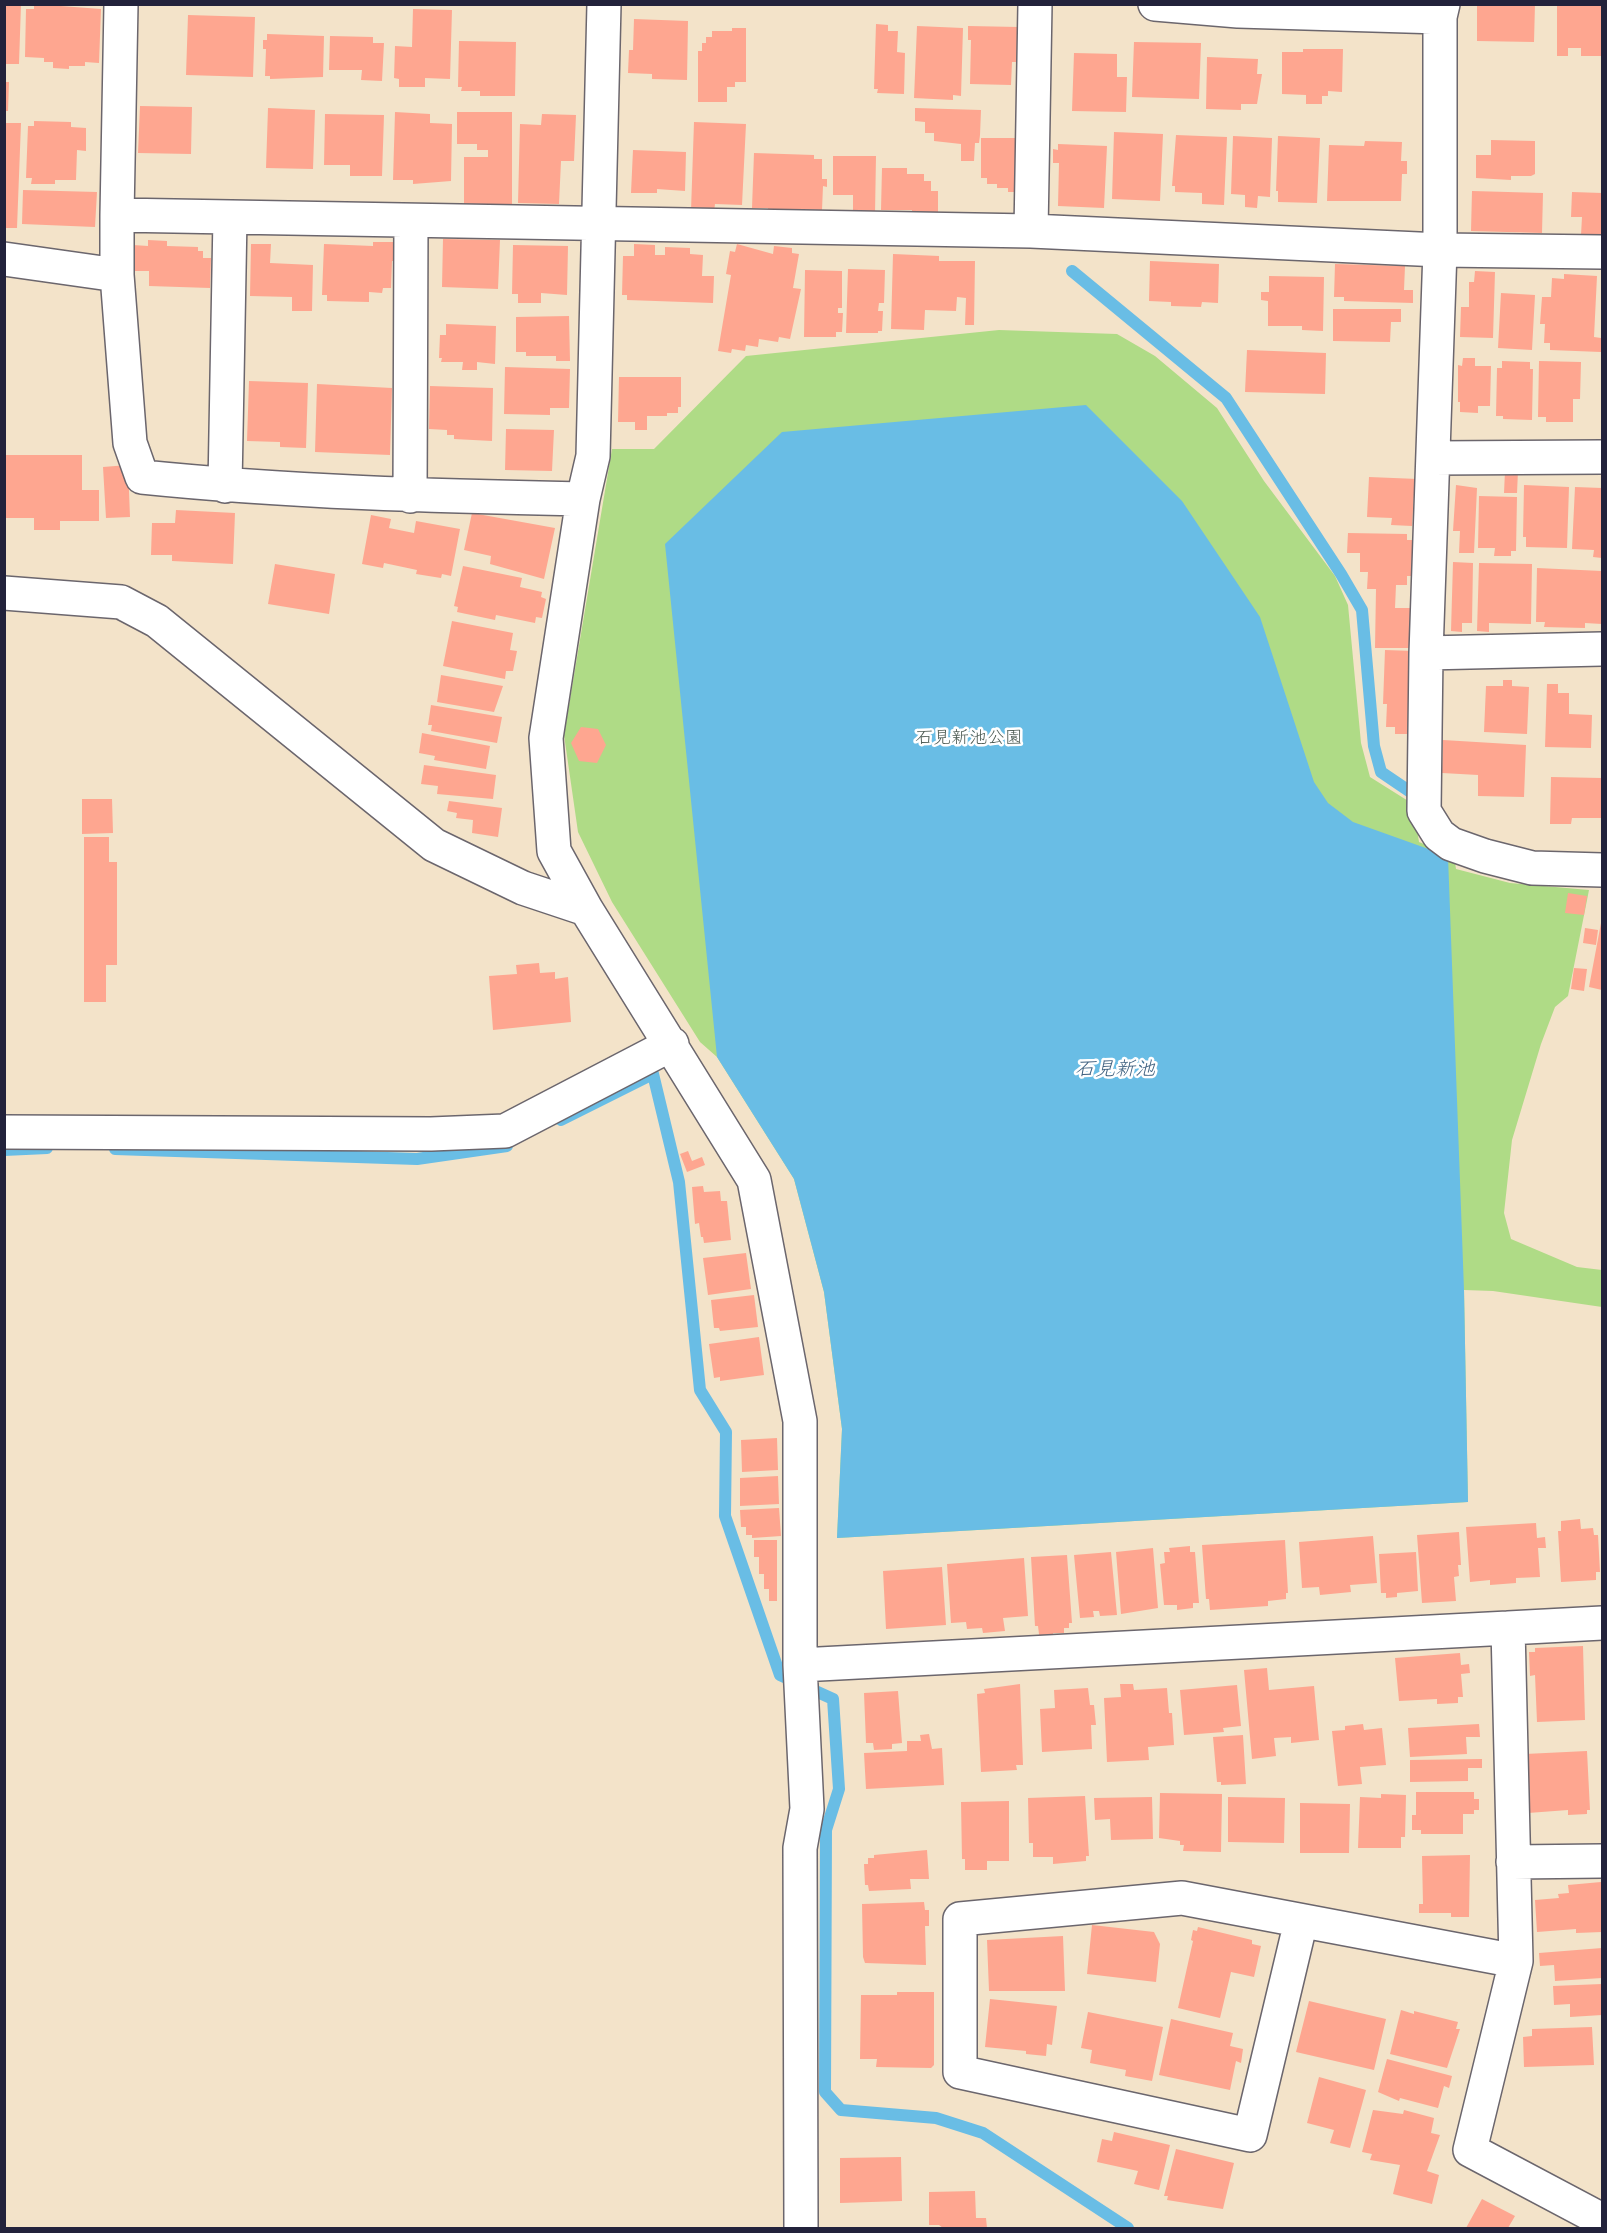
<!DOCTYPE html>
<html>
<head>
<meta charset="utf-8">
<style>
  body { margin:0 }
  #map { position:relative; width:1607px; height:2233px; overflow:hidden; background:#f3e3c9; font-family:Mali,sans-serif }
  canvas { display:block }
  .frame { position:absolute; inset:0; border:6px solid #22223b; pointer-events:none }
</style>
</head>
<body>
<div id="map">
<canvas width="1607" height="2233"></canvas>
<div class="frame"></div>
</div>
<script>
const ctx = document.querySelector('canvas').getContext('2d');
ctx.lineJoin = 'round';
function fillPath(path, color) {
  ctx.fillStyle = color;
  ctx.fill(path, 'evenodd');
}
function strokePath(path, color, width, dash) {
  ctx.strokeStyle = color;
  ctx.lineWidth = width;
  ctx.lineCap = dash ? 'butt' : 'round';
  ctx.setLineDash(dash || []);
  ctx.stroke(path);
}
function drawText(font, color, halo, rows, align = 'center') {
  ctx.font = font + ' Mali,"Klee One",sans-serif';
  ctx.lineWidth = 5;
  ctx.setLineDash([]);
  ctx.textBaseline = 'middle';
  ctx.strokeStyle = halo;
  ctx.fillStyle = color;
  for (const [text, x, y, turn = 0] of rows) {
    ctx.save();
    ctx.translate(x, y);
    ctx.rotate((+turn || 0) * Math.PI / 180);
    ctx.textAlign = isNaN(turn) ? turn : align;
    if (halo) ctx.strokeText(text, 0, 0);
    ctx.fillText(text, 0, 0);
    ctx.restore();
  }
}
const green = new Path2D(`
  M999,330l118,4 38,22 62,52 47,73 71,95 13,29 13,138 9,34 43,27 6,38 35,14 2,13 54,14 79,7 -21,106 -13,11 -14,37 -29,96 -8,73 7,26 66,28 25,3v37l-109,-16 -29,-1 4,212 -631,36 5,-109 -18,-137 -30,-113 -77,-122 -17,-15 -88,-140 -34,-70 -14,-97 48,-286h42l92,-93z`);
const water = new Path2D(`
  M1086,405l96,96 78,116 54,165 14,21 25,19 95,34 16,434 4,212 -631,36 5,-109 -18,-137 -30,-113 -77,-122 -52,-513 117,-112z`);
const stream = new Path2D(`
  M1072,271l154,127 115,176 21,36 12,136 7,26 31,21
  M561,1120l92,-46 26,108 21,208 26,42 -1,84 55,159 53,24 6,90 -13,41 -1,262 16,18 95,8 47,15 145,95
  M115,1149l302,10 90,-13
  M4,1150l43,-2`);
const building = new Path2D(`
  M4,4h17l-2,60h-15z
  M34,4l67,5 -2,54 -14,-1v4h-16v3l-16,-1v-6h-9v-4l-19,-1 1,-48h8z
  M1477,4h58l-1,38 -57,-1z
  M1557,4h45v52h-21v-8h-13v8h-11z
  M413,9l39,1 -2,69 -25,-1v9h-26v-8l-5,-1 1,-32 17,1z
  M188,15l67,2 -2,60 -67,-2z
  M634,19l54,2 -1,59 -35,-1v-5l-24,-1 1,-23h4z
  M876,24l12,1v6h10l-1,21 8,1 -1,41 -27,-1 1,-4h-4z
  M917,26l46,2 -2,68 -8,-1v5l-39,-2z
  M968,26l51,1 -1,35h-6l-1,23 -41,-1 1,-44h-3z
  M732,28h14v54h-11v5h-8v15h-29v-51h4v-8h4v-6h6v-6h20z
  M267,34l57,2 -1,41 -53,2v-3h-5l1,-27h-3v-9h4z
  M330,36l43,1v6h11l-2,38 -21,-1 1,-10h-33z
  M459,41l57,1 -1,54h-35v-5h-19l1,-4h-4z
  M1134,42l67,1 -2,56 -67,-2z
  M1303,49h40l-1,43 -14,-1v5h-6v8h-16v-9l-24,-1v-42h21z
  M1074,53l43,1v23h10l-1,35 -54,-1z
  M1207,57l51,2 -1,15h5l-5,30h-16v6l-35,-1z
  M4,82h5l-1,29h-4z
  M140,106l52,1 -1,47 -53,-1z
  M268,108l47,2 -2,59 -47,-1z
  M915,108l66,2 -1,25 -1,8h-4l-1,18h-13v-17l-27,-3v-8h-9v-11l-10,-1z
  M395,112l35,2v9l22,1 -1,57 -38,3v-4h-20z
  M457,112h55v92h-48v-47h24v-7h-11v-6h-20z
  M325,114l59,1 -2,61h-32v-11h-26z
  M542,114l34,1 -2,46h-13l-2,43 -41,-1 2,-79 21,1z
  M34,121l37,1v5l15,1v23l-9,-1 -1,30h-21v4h-24l1,-6h-6l2,-52h6z
  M694,122l52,2 -4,81 -27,-1 -1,8 -23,-1z
  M4,123h17l-4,105h-13z
  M1114,132l49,2 -3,67 -48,-2z
  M1176,135l51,2 -3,68 -22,-1v-11l-27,-1v-6h-3z
  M1233,136l39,2 -2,59 -12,-1 -1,12 -12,-1v-12l-14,-1z
  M1278,136l42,2 -3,65 -39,-1v-11h-2z
  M981,138h38v54h-11v-4h-11v-4h-10v-6h-6z
  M1491,140l44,1v33l-4,2h-20v4l-35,-2v-23h15z
  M1365,141l37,1 -1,19h6v13h-5l-1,27h-74l2,-56 35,1z
  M1058,144l49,2 -3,62 -46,-2 1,-43h-6v-14l5,1z
  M633,150l53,2 -1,39 -28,-2v4h-26z
  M754,153l60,2v4h8v20h5v8l-4,-1 -1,24 -35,-1 -1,5h-18v-6h-16z
  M833,156h43l-1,58h-22v-19h-20z
  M882,168h25v6h17v7h7v10h7v25h-26v-6h-31z
  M23,190l74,2 -2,35 -73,-3z
  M1472,191l71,2 -1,40 -71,-2z
  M1572,192l30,1v42h-21l1,-18h-11z
  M443,239l57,1 -2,49 -56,-2z
  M148,240l19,1v5l31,1v4h5v7h8l-1,30 -61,-2v-15h-17l1,-26 15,1z
  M373,242h21l2,5 -1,14h-3l-1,27h-8l-1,5 -13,-1v10l-42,-1v-6h-5l2,-51 49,2z
  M251,244h20l-1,19 43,2 -1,46h-20v-14l-42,-1z
  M634,244l21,1v10h10v-8l25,1v6l13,1 -1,21h12l-1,27 -86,-3v-5h-5l1,-39h11z
  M737,244l36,10 1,-8 18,2v5l7,1 -6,34 8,1 -11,50 -11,-2 -1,5 -19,-3 -1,8 -12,-2 -1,6 -13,-2 -1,4 -13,-2 13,-76 -5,-1 4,-23 5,1z
  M513,245l55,1 -1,49 -26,-2v10h-23v-9h-6z
  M893,254l46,2v5h36l-1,64h-9l1,-27 -9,-1 -1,14 -31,-1 -1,20 -33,-1z
  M1150,261l69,3 -1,39 -16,-1 -1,5 -30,-1v-4l-22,-1z
  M1335,264l70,2 -1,24h9v13l-69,-2v-4h-10z
  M848,269l37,1 -1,33h-5l-1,8h5l-1,20h-4v2h-32z
  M805,270l37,1v37h-4v5h5l-1,19h-6v5h-32z
  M1475,271l20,1 -2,66 -33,-1 1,-30h8v-25h5z
  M1564,274l33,2 -3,61 7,1v14l-51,-2v-7h-6l1,-19h-5l2,-27h9l1,-19 12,1z
  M1269,276l55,1 -1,54 -21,-1v-4h-34v-25l-7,-1v-8h8z
  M1501,293l34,2 -3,55 -34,-2z
  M1333,309h68v13h-10l-1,20 -57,-1z
  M569,316l1,45h-14v-5h-30v-4h-10v-35z
  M446,324l50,2 -1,38 -18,-2v8h-15l1,-8h-22l1,-4h-3l1,-23h6z
  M1247,350l79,3 -1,41 -80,-2z
  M1463,358h12v8h16l-1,40h-12v7l-18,-1v-10h-2v-37l4,1z
  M1502,361l28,1v7h3l-1,51 -29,-1v-3h-7l1,-48h5z
  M1539,361l42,1 -1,37h-7v23h-27v-5h-8z
  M505,367l65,2 -1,39h-19v7l-46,-1z
  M619,377h62v30h-3v6h-11v3h-20v14h-12v-8h-17z
  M249,381l59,2 -2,65 -26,-1v-5l-33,-1z
  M317,384l75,4 -2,67 -75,-3z
  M430,386l63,2 -1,53 -38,-2v-4h-7v-5l-18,-1z
  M506,429l48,1 -2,41 -47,-1z
  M4,455h78v35h17v31h-39v9h-26v-12h-30z
  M128,465l2,52 -24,1 -3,-51z
  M1505,471h13l-1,22h-13z
  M1369,477l49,2v14h-4l-2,33 -21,-1 1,-7 -25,-1z
  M1456,485l21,3 -3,65h-15l1,-22h-7z
  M1524,485l45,2 -2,61 -41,-1v-10h-3z
  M1575,487l27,1v70l-9,-1 1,-7 -22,-1z
  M1479,496l38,1 -1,54h-5v5h-17l1,-8h-17z
  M176,510l59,3 -2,51 -61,-3v-6h-21l1,-32h23z
  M472,513l83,15 -11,51 -54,-15 1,-8 -27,-6z
  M371,515l20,4 -2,9 25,5 2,-12 44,8 -9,47 -9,-2 -1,4 -25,-4 1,-4 -33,-7 -1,5 -21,-4z
  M1348,533l59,1v6h10v16h-4l-1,20h-5v9h-11l-1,23h20l-4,40h-36l1,-59h-9l1,-17h-8v-19h-13z
  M1453,562l20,1 -1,60h-10v9l-11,-1z
  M1479,563l53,1 -1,60 -42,-1v9l-12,-1z
  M275,564l60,10 -6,40 -61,-10z
  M463,566l59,12 -2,9 22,5 -1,5 5,2 -4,19 -6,-1 -1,6 -39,-8 -1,5 -38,-8 1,-5 -4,-1z
  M1537,568l65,3v53l-17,-1v5l-41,-1 1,-5h-9z
  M452,621l61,12 -3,17 7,1 -4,20h-7l-1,8 -62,-13z
  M1385,650l29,1 -2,77 -5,-1v7h-12v-7h-9l1,-23h-4z
  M441,675l62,11 -9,26 -57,-10z
  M1503,680h9v6l17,1 -2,47 -43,-2 2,-46h17z
  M1547,684h11v9h11v21l23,1 -1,33 -46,-1z
  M431,705l71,12 -5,26 -66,-12 1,-6h-4z
  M581,727l17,2 8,16 -9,18 -18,-2 -8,-18z
  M422,733l68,13 -4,23 -52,-9 1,-4 -16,-3z
  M1443,740l83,5 -2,52 -46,-1v-21l-36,-2z
  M424,765l72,10 -3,24 -56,-5 1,-8 -17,-2z
  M1551,777l51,1v40h-30l-1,6h-21z
  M82,799h30l1,34 -31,1z
  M449,801l53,7 -4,29 -26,-4 1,-13 -17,-2 1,-5 -10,-2z
  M84,837h25v25h8v103h-11v37h-22z
  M1568,893l19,3 -3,19 -19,-2z
  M1601,923l1,1v66l-13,-3z
  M1585,928l13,2 -2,15 -13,-2z
  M539,963l1,10 15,-1v7l13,-2 3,45 -78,8 -4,-54 28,-2 -1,-9z
  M1574,968l13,1 -3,22 -13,-2z
  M688,1151l4,10 10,-4 3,8 -18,7 -7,-18z
  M703,1186l1,6 16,-1 1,10h6l4,39 -27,3 -1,-6h-2l-2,-14 -4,1 -3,-37z
  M746,1253l5,36 -43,6 -5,-37z
  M754,1295l4,32 -38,4 -1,-3h-5l-3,-28z
  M759,1337l5,38 -44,6v-4l-6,1 -5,-34z
  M777,1438l1,32 -36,2 -1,-32z
  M778,1476l1,28 -39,2v-28z
  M779,1508l2,28 -29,2v-3h-6v-8h-5l-1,-17z
  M1580,1519l1,10 12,-1 1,7h4l2,37h-4v8l-35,2 -3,-51h3v-10z
  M1536,1523l1,15 8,-1 1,11h-8l2,29 -24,1v5l-26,2v-5l-20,2 -4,-55z
  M1459,1532l2,33h-3l1,11 -5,1 2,24 -34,2 -5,-68z
  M1373,1536l4,47 -27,2 1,7 -31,3 -1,-8 -17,1 -3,-46z
  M754,1540h23v61h-8v-12h-5v-15h-5v-17h-5z
  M1285,1540l3,53h-2v6l-18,2v5l-58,4 -1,-11h-3l-4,-54z
  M1190,1546v6h5l4,51h-6v5l-16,2v-5h-13l-4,-41 5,-1 -1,-11h6l-1,-4z
  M1153,1548l5,60 -37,6 -5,-62z
  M1111,1552l6,63 -17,1 -1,-5h-6l1,6 -14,1 -6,-63z
  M1416,1552l2,39 -21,2v4l-11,1v-5h-5l-2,-39z
  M1067,1555l5,68h-3v5h-5v5h-11l1,8 -14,1 -2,-16h-3l-4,-69z
  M1024,1558l4,58 -25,2 2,13 -22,2 -1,-5 -15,1 -1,-7 -15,1 -4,-59z
  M942,1567l4,58 -60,4 -3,-58z
  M1583,1646l2,74 -48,2 -2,-47 -5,1 -1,-24h6v-4z
  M1460,1653l1,12 8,-1 1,9 -9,1 2,23h-5v6l-21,1v-5l-38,2 -4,-43z
  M1267,1668l2,22 45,-4 5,54 -28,3v-6l-17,1 2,18 -24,3 -8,-89z
  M1020,1684l3,81h-7l1,5 -36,2 -4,-78 8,-1 -1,-4z
  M1120,1684h13l1,6 33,-2 2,25h3l2,32 -26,2 1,13 -42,2 -3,-64 17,-1z
  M1237,1685l4,41 -18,2 1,4 -40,3 -4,-45z
  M1088,1688l2,17h4l2,20h-5l1,24 -50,3 -2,-43 15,-1 -1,-18z
  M898,1691l4,52 -10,1v5l-18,1 -1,-7h-7l-2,-50z
  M1363,1724l1,6 18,-2 4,37 -26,2 2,17 -24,2 -6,-55 13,-1v-4z
  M1479,1724l1,13h-14l1,17 -57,3 -2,-29z
  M929,1734l3,15 10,-1 2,37 -78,4 -2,-36 43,-2v-10h14l-1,-6z
  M1243,1735l3,49 -25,1v-3h-4l-4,-45z
  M1587,1751l3,59h-3v4l-19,1v-5l-40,3 -3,-59z
  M1482,1759v9h-14v13l-58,1v-22z
  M1416,1792h58v7h5v11h-5v4h-11v20h-42v-4h-9v-15h4z
  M1160,1793l62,1 -1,58 -38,-1 1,-6h-4v-4l-21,-3z
  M1381,1794l25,1 -1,42h-4v11h-43l2,-51 21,1z
  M1085,1796l4,60h-3v5l-33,3v-7h-20v-14h-4l-1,-45z
  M1152,1797l1,42 -42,1 -1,-21 -15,1 -1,-22z
  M1228,1797l57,1 -1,45 -56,-1z
  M1009,1801v60h-22v9h-22v-11h-3l-1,-57z
  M1300,1803l50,1 -1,49h-49z
  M927,1850l2,29h-19l1,10 -42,2 -1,-6h-3l-1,-21h4v-6h6v-3z
  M1470,1855l-1,62h-18v-4h-32v-9h4l-1,-48z
  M1601,1882l1,50 -26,1v-4l-39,3 -2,-32 24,-2 -1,-4 11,-1 -1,-8z
  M924,1902l1,8h4v16h-4l1,39 -61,-2 -2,-6 -1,-53z
  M1092,1925l62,7 6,12 -4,38 -69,-8z
  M1198,1927l54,13v4l9,2 -7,31 -23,-5 -11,46 -42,-10 15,-67 -2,-1 2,-10 4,1z
  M1063,1936l2,55h-76l-2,-51z
  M1602,1948v30l-47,3 -1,-16 -14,1 -1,-13z
  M1602,1984v31l-32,2v-13l-16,1 -1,-19z
  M897,1992h37v73l-3,3 -55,-1 1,-8h-17l1,-64h36z
  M990,1999l67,7 -5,39 -5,-1 -1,12 -20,-2v-3l-41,-4z
  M1309,2001l77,18 -12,51 -78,-18z
  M1401,2010l13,4v-3l44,11 -2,7h4l-13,39 -57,-14z
  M1088,2012l75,15 -11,54 -27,-5 1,-6 -36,-7 2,-13 -11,-2z
  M1171,2019l62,14 -3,13 13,3 -2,14 -5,-2 -6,29 -71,-15z
  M1592,2027l2,38 -70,2 -1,-30 9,-1v-7z
  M1387,2059l65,17 -3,12 -5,-2 -6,22 -38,-10 -1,3 -21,-9z
  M1319,2077l47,13 -16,58 -20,-5 4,-13 -27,-7z
  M1373,2110l30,4 1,-4 30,8 -3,15 9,2 -13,36 12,4 -7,29 -39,-10 7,-29 -30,-5 2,-6 -10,-2z
  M1114,2132l56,13 -11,45 -25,-6 4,-13 -41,-9 5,-23 10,2z
  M1176,2149l58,14 -11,46 -56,-9 1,-4h-4z
  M901,2157l1,44 -62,2v-45z
  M975,2191l1,27h10l1,10h-44l-4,-3h-10v-33z
  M1482,2199l33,17 -7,12h-42z`);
const minor = new Path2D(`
  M604,4l-11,452 -10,43 -37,239 8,113 32,58 168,271 46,241v244l7,144 -7,39 1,380
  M1155,4l83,7 202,6
  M1443,4l-3,13v233l-14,403 -2,158 15,24 12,9 34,12 47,12 70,2
  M117,215l4,-211
  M1031,231l4,-227
  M4,259l113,16 13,168 12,34c147,15 293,19 441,22
  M117,275v-60l914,16 409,19 162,2
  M1433,458l169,-1
  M225,486l5,-269
  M410,496l1,-275
  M4,593l117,9 36,19 277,224 89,43 63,21
  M1426,653l176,-4
  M4,1132l427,2 74,-3 167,-87
  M1602,1623l-94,5 8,333 -46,189 132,70
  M800,1665l708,-37
  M1513,1862l89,-1
  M1301,1921l-51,214 -290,-63v-153l222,-21 334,63`);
const parkNames = [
  ["石見新池公園",969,737]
];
const waterNames = [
  ["石見新池",1115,1069]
];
fillPath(green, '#afdb86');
fillPath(water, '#69bde5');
strokePath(stream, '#69bde5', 12);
fillPath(building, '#fea690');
strokePath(minor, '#6b666d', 36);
strokePath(minor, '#fff', 33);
drawText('18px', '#4c5a52', '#fff', parkNames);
drawText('italic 20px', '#3e607f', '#fff', waterNames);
</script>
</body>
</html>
